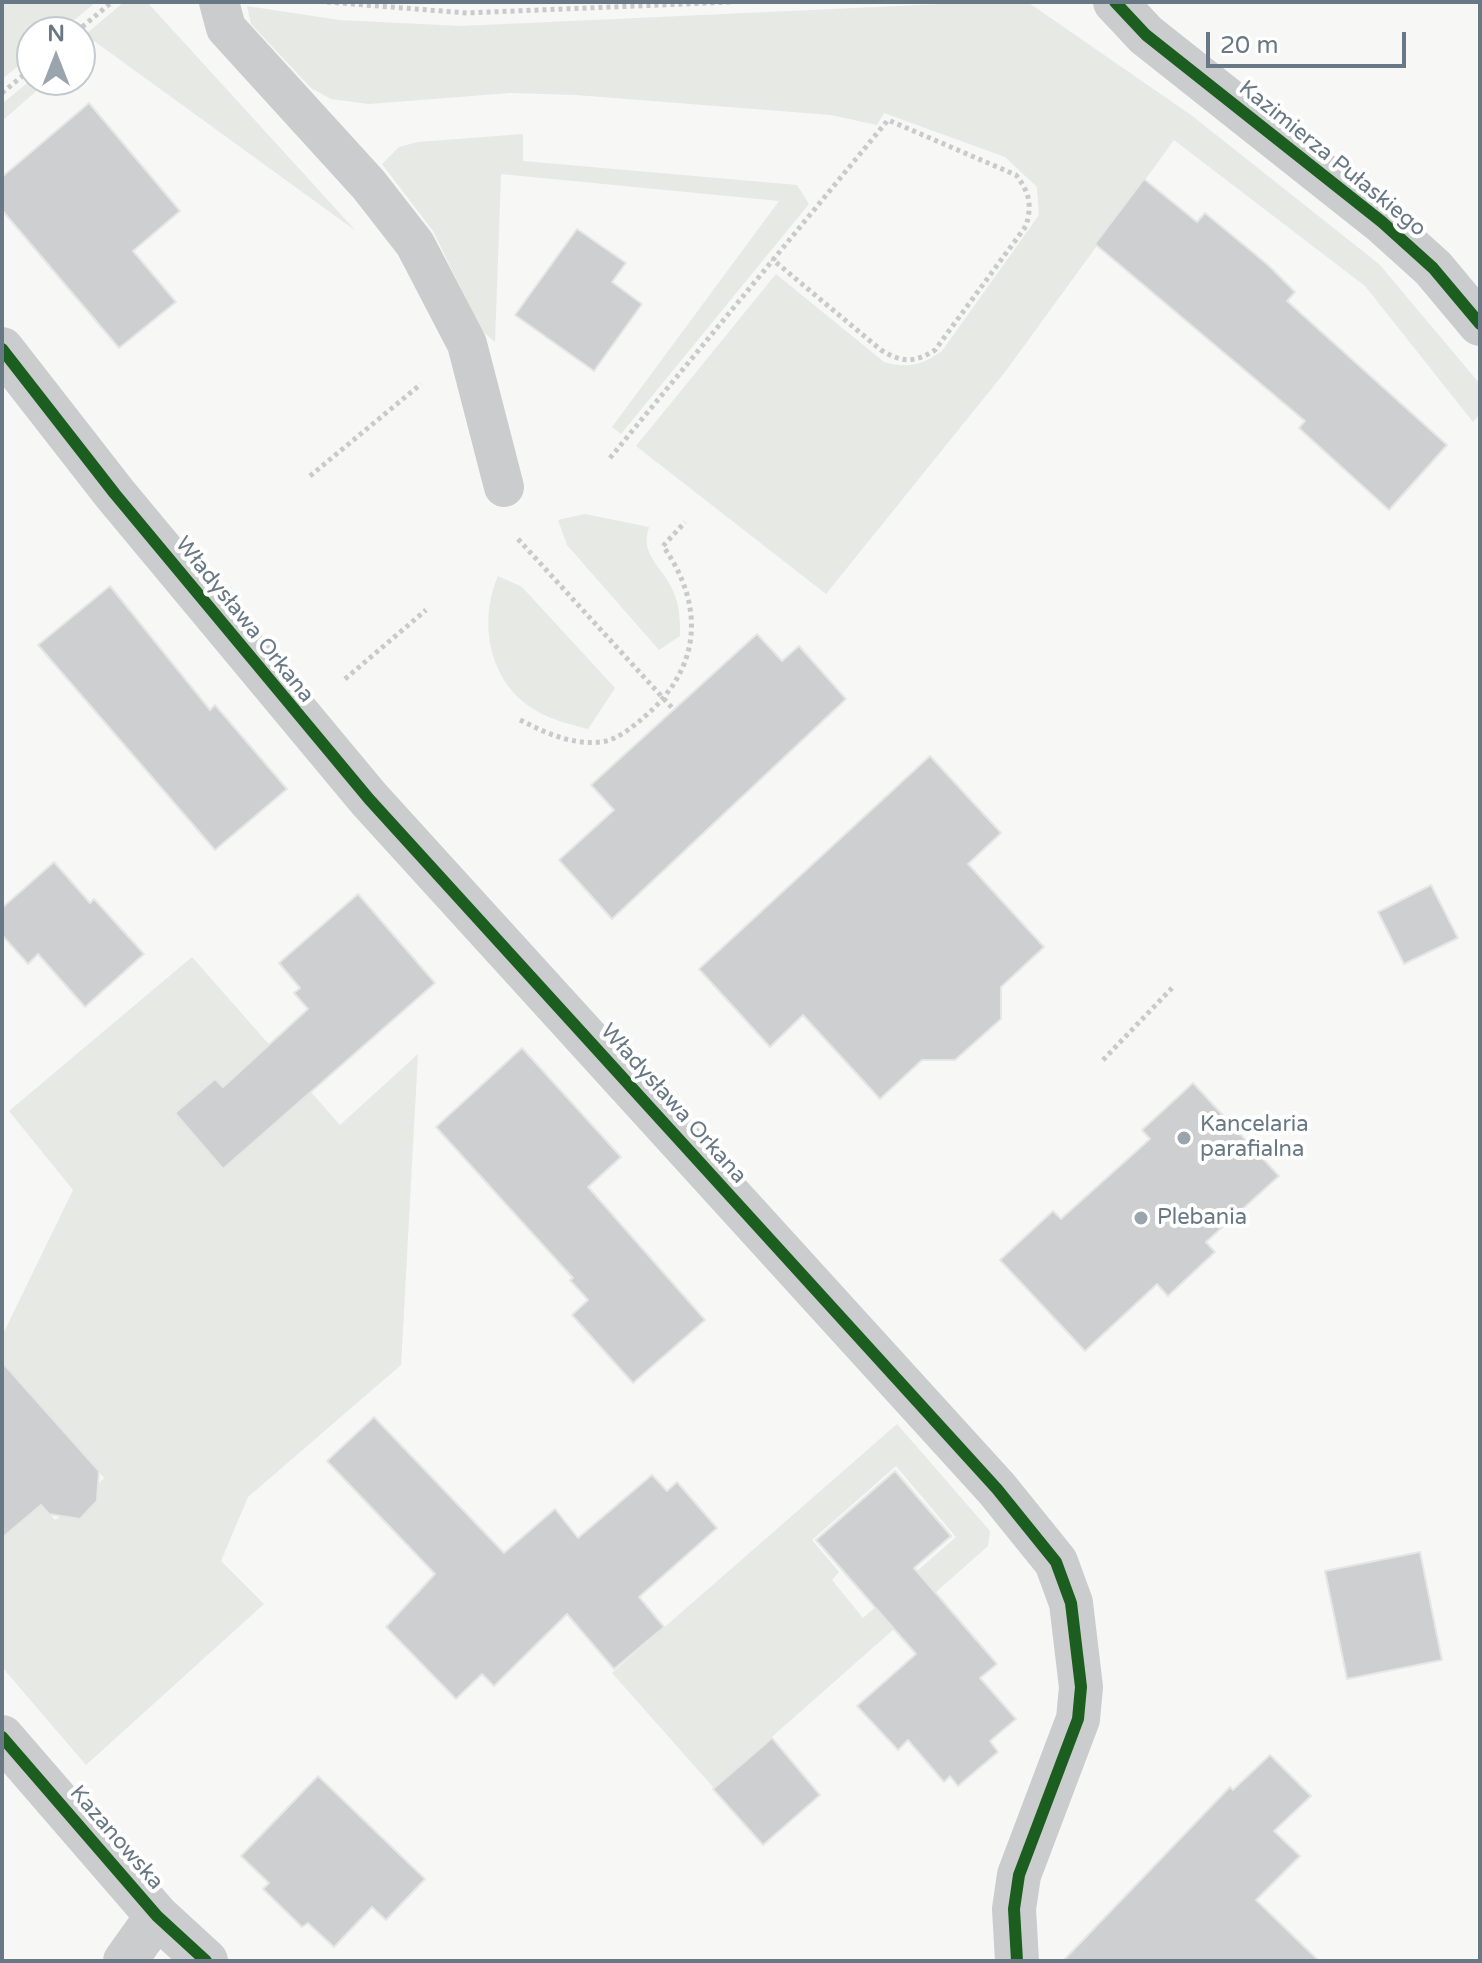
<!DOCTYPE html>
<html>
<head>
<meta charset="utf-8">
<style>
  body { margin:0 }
  #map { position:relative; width:1482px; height:1963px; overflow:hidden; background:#f7f7f6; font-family:"Varela Round",sans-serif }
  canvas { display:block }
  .frame { position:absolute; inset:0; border:4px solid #687885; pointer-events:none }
  .north { position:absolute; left:16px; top:16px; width:80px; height:80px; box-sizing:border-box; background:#fff; border:2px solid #c3c9ce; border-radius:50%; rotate:0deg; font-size:22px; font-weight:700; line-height:32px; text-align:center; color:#687885 }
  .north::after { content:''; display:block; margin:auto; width:28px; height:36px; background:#9aa4ad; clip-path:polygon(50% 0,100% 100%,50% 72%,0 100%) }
  .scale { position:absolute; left:1206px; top:32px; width:200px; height:36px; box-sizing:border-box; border:4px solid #687885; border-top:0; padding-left:10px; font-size:24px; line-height:28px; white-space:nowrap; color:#687885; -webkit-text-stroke:6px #fff; paint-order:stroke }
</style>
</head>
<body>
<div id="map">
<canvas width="1482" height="1963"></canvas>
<div class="frame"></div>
<div class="north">N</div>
<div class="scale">20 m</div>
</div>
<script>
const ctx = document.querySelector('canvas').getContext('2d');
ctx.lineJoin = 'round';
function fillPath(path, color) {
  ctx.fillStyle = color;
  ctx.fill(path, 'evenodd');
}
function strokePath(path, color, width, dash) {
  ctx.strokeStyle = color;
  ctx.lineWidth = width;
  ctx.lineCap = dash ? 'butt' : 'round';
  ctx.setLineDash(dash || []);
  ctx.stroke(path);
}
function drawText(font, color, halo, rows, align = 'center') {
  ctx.font = font + ' "Varela Round",sans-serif';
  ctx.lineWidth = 8;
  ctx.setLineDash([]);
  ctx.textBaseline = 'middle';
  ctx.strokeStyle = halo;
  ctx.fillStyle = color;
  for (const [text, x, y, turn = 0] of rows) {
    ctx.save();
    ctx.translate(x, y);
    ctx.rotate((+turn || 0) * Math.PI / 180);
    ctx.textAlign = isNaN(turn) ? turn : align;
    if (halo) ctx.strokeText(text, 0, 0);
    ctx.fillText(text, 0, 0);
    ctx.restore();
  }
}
const green = new Path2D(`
  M2,2h94l-36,30h-28v23l-30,24z
  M124,2h23l209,229 -262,-190 -14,12v-14z
  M986,2l43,1 162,112 188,149 101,120v30l-7,8 -108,-136 -191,-146 -169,232 -179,222 -190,-148 140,-172 108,88c24,7 38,3 58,-11l97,-136 -2,-28 -32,-30 -121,-44 -7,12 -46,-10 -255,-20 -66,-2 -141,11 -38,-5 -20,-11 -60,-64 -4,-18 92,14 123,6z
  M32,79l17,1 -47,41v-17z
  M523,134v27l274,24 12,19 -188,230 -9,-7 167,-226 -278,-27 -6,168 -14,-12 -48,-99 -51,-67 17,-17 19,-5z
  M585,514l64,13c-10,29 14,39 24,64 7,15 7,29 7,45l-21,14 -92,-105 -9,-25z
  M498,576l24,11 93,101 -27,41c-18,-5 -37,-9 -53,-19 -46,-27 -57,-88 -37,-134z
  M192,957l148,168 78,-71 -17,311 -153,132 -27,64 43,43 -178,161 -84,-98v-129l39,-33 14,15 6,-4 19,3 17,-18 1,-17 6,-6 -91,-104 -11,9v-47l71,-146 -64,-79z
  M897,1424l93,107 -2,15 -274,242 -102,-115zM896,1466l60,71 -93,81 -31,-38 7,-8 -27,-32z`);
const building = new Path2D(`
  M89,103l91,108 -47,40 43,51 -57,46 -117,-138v-33z
  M1144,179l53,43 8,-9 63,52 27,27 -8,9 160,144 -58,65 -90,-82 6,-7 -210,-177z
  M577,229l49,34 -14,19 30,22 -48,67 -79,-56z
  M110,586l100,124 5,-5 72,84 -72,61 -177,-205z
  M757,634l25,27 17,-15 47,53 -234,220 -53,-59 55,-50 -23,-25z
  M930,756l71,77 -33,31 76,83 -43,40v32l-46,41h-33l-42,39 -77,-84 -33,32 -71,-78z
  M54,862l36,41 4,-4 50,55 -59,53 -47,-53 -10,10 -26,-29v-27z
  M1431,885l27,53 -54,26 -26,-52z
  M358,894l77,89 -212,186 -48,-56 40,-34 8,8 85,-78 -14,-16 6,-5 -21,-25z
  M522,1048l99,109 -33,30 117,133 -72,63 -61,-68 16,-15 -18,-20 3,-2 -137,-151z
  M1193,1083l86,93 -73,66 9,10 -47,44 -11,-12 -72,67 -85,-91 53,-49 8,8 89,-80 -8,-9z
  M2,1362l97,109 -2,30 -17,18 -31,-5 -8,-9 -39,33z
  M374,1417l130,136 51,-44 23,29 74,-63 15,16 10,-9 40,46 -78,69 25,30 -50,42 -47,-55 -73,72 -12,-12 -26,25 -70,-72 49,-53 -108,-113z
  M895,1471l56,65 -37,32 83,96 -17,14 36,41 -26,22 8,11 -40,34 -8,-10 -6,6 -36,-42 -10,10 -41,-44 59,-52 -100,-114z
  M1420,1552l22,108 -95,19 -22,-108z
  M772,1738l48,57 -57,50 -50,-56z
  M1270,1755l41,41 -37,35 26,25 -44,44 63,61h-256l167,-174 3,3z
  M318,1776l107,103 -39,41 -14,-13 -38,40 -26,-24 -6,4 -39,-38 6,-6 -28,-27z`);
const path = new Path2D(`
  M327,2l140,11 265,-11
  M76,32l36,-30
  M2,93l30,-25
  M610,458l278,-338 128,55c14,18 16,30 10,51l-91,124c-21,13 -32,13 -54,0l-109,-91
  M310,476l111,-92
  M518,539l156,171
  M345,679l81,-69
  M520,720c26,13 51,25 81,22 16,-2 30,-14 42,-24 58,-49 63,-111 20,-172l22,-24
  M1103,1060l69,-72`);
const lane = new Path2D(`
  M219,2l7,26 143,157 46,59 52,100 37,143`);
const street = new Path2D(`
  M1115,2l31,33 236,187 51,46 47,56
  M2,349l113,145 254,305 628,690 59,73 15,41 10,84 -3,32 -59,156 -5,34 3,52
  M2,1737l155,179 49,45
  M125,1961l32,-45`);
const cycleway = new Path2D(`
  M1115,2l31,33 236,187 51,46 47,56
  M2,349l113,145 254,305 628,690 59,73 15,41 10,84 -3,32 -59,156 -5,34 3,52
  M2,1737l155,179 49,45`);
const markers = [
  [1184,1138,8,"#9aa4ad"],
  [1141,1218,8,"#9aa4ad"]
];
const streetNames = [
  ["Kazimierza Pułaskiego",1332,159,39],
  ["Władysława Orkana",244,620,51],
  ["Władysława Orkana",673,1104,48],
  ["Kazanowska",116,1838,49]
];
const poiNames = [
  ["Kancelaria",1200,1125],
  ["parafialna",1200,1150],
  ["Plebania",1157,1218]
];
fillPath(green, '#e6e9e4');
fillPath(building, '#cecfd0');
strokePath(building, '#e6e6e6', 2);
strokePath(path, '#c9cacb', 5, [4, 4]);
strokePath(lane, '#cbcccd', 40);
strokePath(street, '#cbcccd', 44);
strokePath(cycleway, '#1b5e20', 12);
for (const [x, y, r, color] of markers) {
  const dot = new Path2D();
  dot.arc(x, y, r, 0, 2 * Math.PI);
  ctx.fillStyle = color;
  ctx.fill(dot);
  strokePath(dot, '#fff', 3);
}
drawText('22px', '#687885', '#fff', streetNames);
drawText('22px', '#687885', '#fff', poiNames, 'left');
</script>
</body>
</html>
